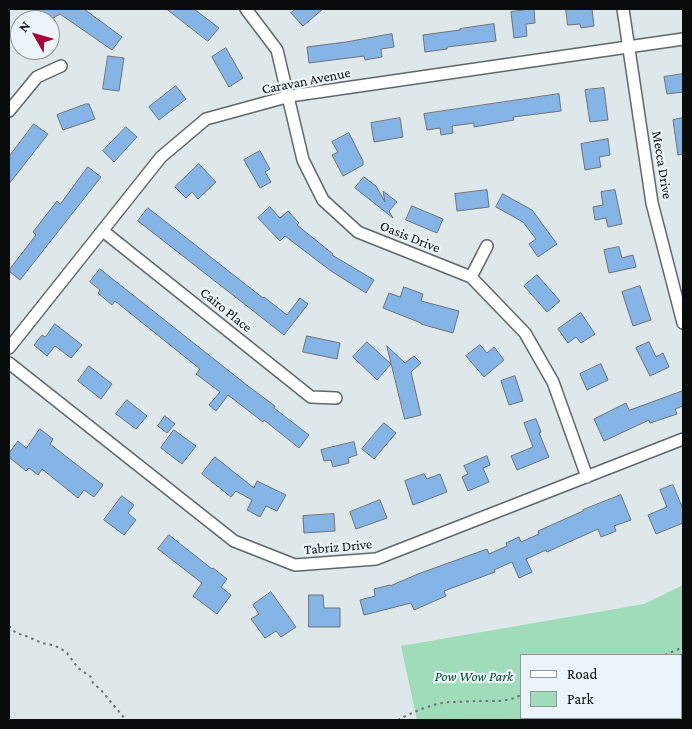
<!DOCTYPE html>
<html>
<head>
<meta charset="utf-8">
<style>
  body { margin:0 }
  #map { position:relative; width:692px; height:729px; overflow:hidden; background:#dee7ea; font-family:"Crimson Pro",serif }
  canvas { display:block }
  .frame { position:absolute; inset:0; border:10px solid #090c0d; pointer-events:none }
  .legend { position:absolute; left:520px; top:654px; width:162px; height:65px; box-sizing:border-box; background:#ebf4f8; border:1px solid #91979a; margin:0; padding:6px 9px; list-style:none; font-size:15px; color:#090c0d }
  .legend li { display:flex; align-items:center; gap:10px; height:25px }
  .legend b { width:25px; border:1px solid #91979a }
  .north { position:absolute; left:10px; top:10px; width:50px; height:50px; box-sizing:border-box; background:#ebf4f8; border:1px solid #91979a; border-radius:50%; rotate:308deg; font-size:14px; font-weight:700; line-height:20px; text-align:center; color:#090c0d }
  .north::after { content:''; display:block; margin:auto; width:18px; height:22px; background:#a30539; clip-path:polygon(50% 0,100% 100%,50% 72%,0 100%) }
</style>
</head>
<body>
<div id="map">
<canvas width="692" height="729"></canvas>
<div class="frame"></div>
<ul class="legend">
<li><b style="height:6px;background:#fff"></b>Road</li>
<li><b style="height:14px;background:#9fdcb9"></b>Park</li>
</ul>
<div class="north">N</div>
</div>
<script>
const ctx = document.querySelector('canvas').getContext('2d');
ctx.lineJoin = 'round';
function fillPath(path, color) {
  ctx.fillStyle = color;
  ctx.fill(path, 'evenodd');
}
function strokePath(path, color, width, dash) {
  ctx.strokeStyle = color;
  ctx.lineWidth = width;
  ctx.lineCap = dash ? 'butt' : 'round';
  ctx.setLineDash(dash || []);
  ctx.stroke(path);
}
function drawText(font, color, halo, rows, align = 'center') {
  ctx.font = font + ' "Crimson Pro",serif';
  ctx.lineWidth = 4.5;
  ctx.setLineDash([]);
  ctx.textBaseline = 'middle';
  ctx.strokeStyle = halo;
  ctx.fillStyle = color;
  for (const [text, x, y, turn = 0] of rows) {
    ctx.save();
    ctx.translate(x, y);
    ctx.rotate((+turn || 0) * Math.PI / 180);
    ctx.textAlign = isNaN(turn) ? turn : align;
    if (halo) ctx.strokeText(text, 0, 0);
    ctx.fillText(text, 0, 0);
    ctx.restore();
  }
}
const green = new Path2D(`
  M683,585v135h-266l-16,-74 243,-42zM521,655h160v63h-160z`);
const building = new Path2D(`
  M37,9h47l38,28 -10,13 -52,-36 -10,6h-33z
  M167,9h27l25,19 -11,13z
  M296,9h27l-20,17 -12,-13z
  M534,9l1,14 -9,1 1,12 -13,2 -3,-26z
  M566,9h26l2,17 -13,2 -1,-4 -12,1z
  M494,24l2,17 -49,6v2l-22,3 -2,-17 37,-5v-1z
  M392,34l2,13 -13,2 1,8 -17,3 -1,-4 -55,7 -2,-16 39,-5z
  M226,48l17,30 -14,9 -17,-30z
  M108,56l16,2 -5,33 -16,-2z
  M683,74v18l-16,2 -3,-17z
  M176,86l10,13 -27,21 -10,-13z
  M604,88l4,32 -18,2 -5,-32z
  M559,94l2,17 -48,6 1,3 -40,7v-4l-22,3 1,7 -12,2 -1,-7 -13,2 -3,-16z
  M86,104h3l6,15 -32,11 -6,-15z
  M400,118l3,19 -29,5 -3,-19z
  M683,118v36l-5,1 -5,-35z
  M34,124l14,10 -39,50v-27z
  M126,127l11,10 -23,25 -11,-11z
  M349,133l14,28v4l-20,11 -11,-21 6,-3 -6,-10z
  M608,139l2,16 -11,2 2,10 -16,3 -4,-26z
  M260,151l10,18 -5,3 6,10 -11,6 -16,-28z
  M199,164l17,18 -18,17 -6,-7 -6,6 -11,-11z
  M88,167l13,10 -81,103 -11,-9v-1l27,-35 -3,-3 24,-31 3,3z
  M364,177l12,9 9,16 -2,-11 14,11 -8,9 4,7 -38,-30z
  M487,190l2,17 -32,4 -2,-17z
  M615,190l7,34 -14,3 -2,-9 -11,2 -2,-13 10,-2 -2,-13z
  M503,194l29,16 25,34 -19,13 -9,-13 7,-5 -13,-17 -27,-15z
  M412,206l31,13 -6,14 -31,-13z
  M270,207l10,11 8,-7 11,12 -2,2 36,29 -1,1 42,25 -8,13 -35,-22 -46,-35 -5,5 -22,-23z
  M148,208l115,90 1,-1 23,18 13,-17 8,6 -24,31 -146,-114z
  M619,247l3,11 11,-3 3,12 -27,6 -5,-23z
  M100,269l148,117 27,20 -1,2 35,27 -10,13 -35,-28 -1,2 -35,-27 -12,16 -7,-6 11,-13 -24,-18 4,-5 -85,-68 -3,4 -14,-12 2,-3 -10,-8z
  M537,275l23,26 -13,11 -23,-26z
  M640,286l11,34 -18,6 -11,-34z
  M404,287l19,7 -2,7 38,10 -6,22 -32,-9v-1l-38,-15 6,-15 11,4z
  M581,313l14,21 -14,9 -5,-6 -8,6 -10,-14z
  M55,324l27,21 -11,13 -16,-12 -8,10 -13,-11 8,-10 3,2z
  M307,336l33,7 -3,16 -34,-7z
  M367,342l24,22 -14,16 -24,-23z
  M649,342l7,15 7,-4 6,14 -19,9 -14,-28z
  M480,345l7,8 7,-6 10,13 -20,17 -18,-21z
  M387,346l18,17 9,-7 7,7 -10,9 10,43 -16,4z
  M601,364l7,16 -21,10 -7,-16z
  M89,366l23,18 -11,15 -23,-18z
  M515,376l8,25 -14,4 -8,-24z
  M683,391v15l-8,3 2,5 -27,9 -1,-3 -45,21 -10,-22 32,-16 3,7z
  M127,400l20,16 -11,13 -20,-15z
  M165,416l10,8 -8,9 -9,-7z
  M536,419l5,13 -2,1 10,24 -32,13 -6,-14 22,-9 -9,-24z
  M384,423l12,10 -22,26 -12,-10z
  M40,429l13,10 -3,5 53,41 -9,12 -10,-7 -6,8 -36,-29 -4,6 -9,-7 -3,3 -17,-14v-4l9,-12 8,7z
  M174,430l22,16 -14,18 -21,-16z
  M354,442l3,13 -9,3 1,5 -16,4 -2,-7 -7,1 -3,-11z
  M487,456l3,9 -7,3 6,14 -21,9 -6,-14 6,-3 -4,-8z
  M215,457l39,31 3,-7 29,14 -9,16 -11,-5 -6,11 -13,-7 5,-10 -16,-9 -5,6 -29,-23z
  M424,474l3,5 13,-5 7,18 -34,13 -8,-24z
  M673,485l10,24v14l-27,11 -8,-19 19,-8 -7,-17z
  M621,495l10,25 -17,6 2,5 -15,6 -3,-8 -51,23 -1,-2 -20,9 6,13 -13,6 -7,-16 -18,8 1,2 -51,19 2,5 -32,14 -3,-7 -47,12 -4,-15 15,-4 -1,-7 16,-4v1l28,-12 69,-25 2,5 18,-8 -1,-3 13,-6 2,5 18,-8 -1,-3 45,-20v-1z
  M122,496l12,9 -6,8 8,7 -12,15 -20,-15z
  M380,500l7,18 -31,11 -6,-17z
  M334,514l1,17 -31,2 -1,-17z
  M169,535l43,34 1,-1 14,11 -6,8 10,8 -14,19 -24,-18 9,-13 -44,-34z
  M271,592l25,35 -15,10 -5,-6 -11,7 -14,-19 8,-5 -6,-9z
  M309,595h14l1,13h16v19h-31z`);
const path = new Path2D(`
  M9,626l7,7 10,3 16,7 10,2 8,3 7,5 11,15 13,9 2,6 8,7 25,30
  M665,655l18,-8
  M398,720c14,-8 36,-17 52,-18 11,0 22,-1 32,-1 15,0 25,1 39,-6`);
const minor = new Path2D(`
  M246,9l31,41 26,110 20,40 35,32 113,45 54,56 28,49 34,95
  M623,9l29,194 31,120
  M9,111l28,-34 24,-11
  M103,231l208,166 25,1
  M471,277l16,-31
  M9,348l152,-191 45,-38 84,-23 393,-57
  M9,363l225,178 61,24 81,-6 307,-120`);
const streetNames = [
  ["Caravan Avenue",306,81,-11],
  ["Mecca Drive",662,165,81],
  ["Oasis Drive",410,237,22],
  ["Cairo Place",226,310,39],
  ["Tabriz Drive",338,547,-5]
];
const parkNames = [
  ["Pow Wow Park",474,677]
];
fillPath(green, '#9fdcb9');
fillPath(building, '#85b4e6');
strokePath(building, '#6c7277', 1);
strokePath(minor, '#5f686a', 14);
strokePath(path, '#6c7274', 2, [2.5, 4]);
strokePath(minor, '#fff', 11);
drawText('14px', '#090c0d', '#ebf4f8', streetNames);
drawText('italic 14px', '#0d442b', '#ebf4f8', parkNames);
</script>
</body>
</html>
